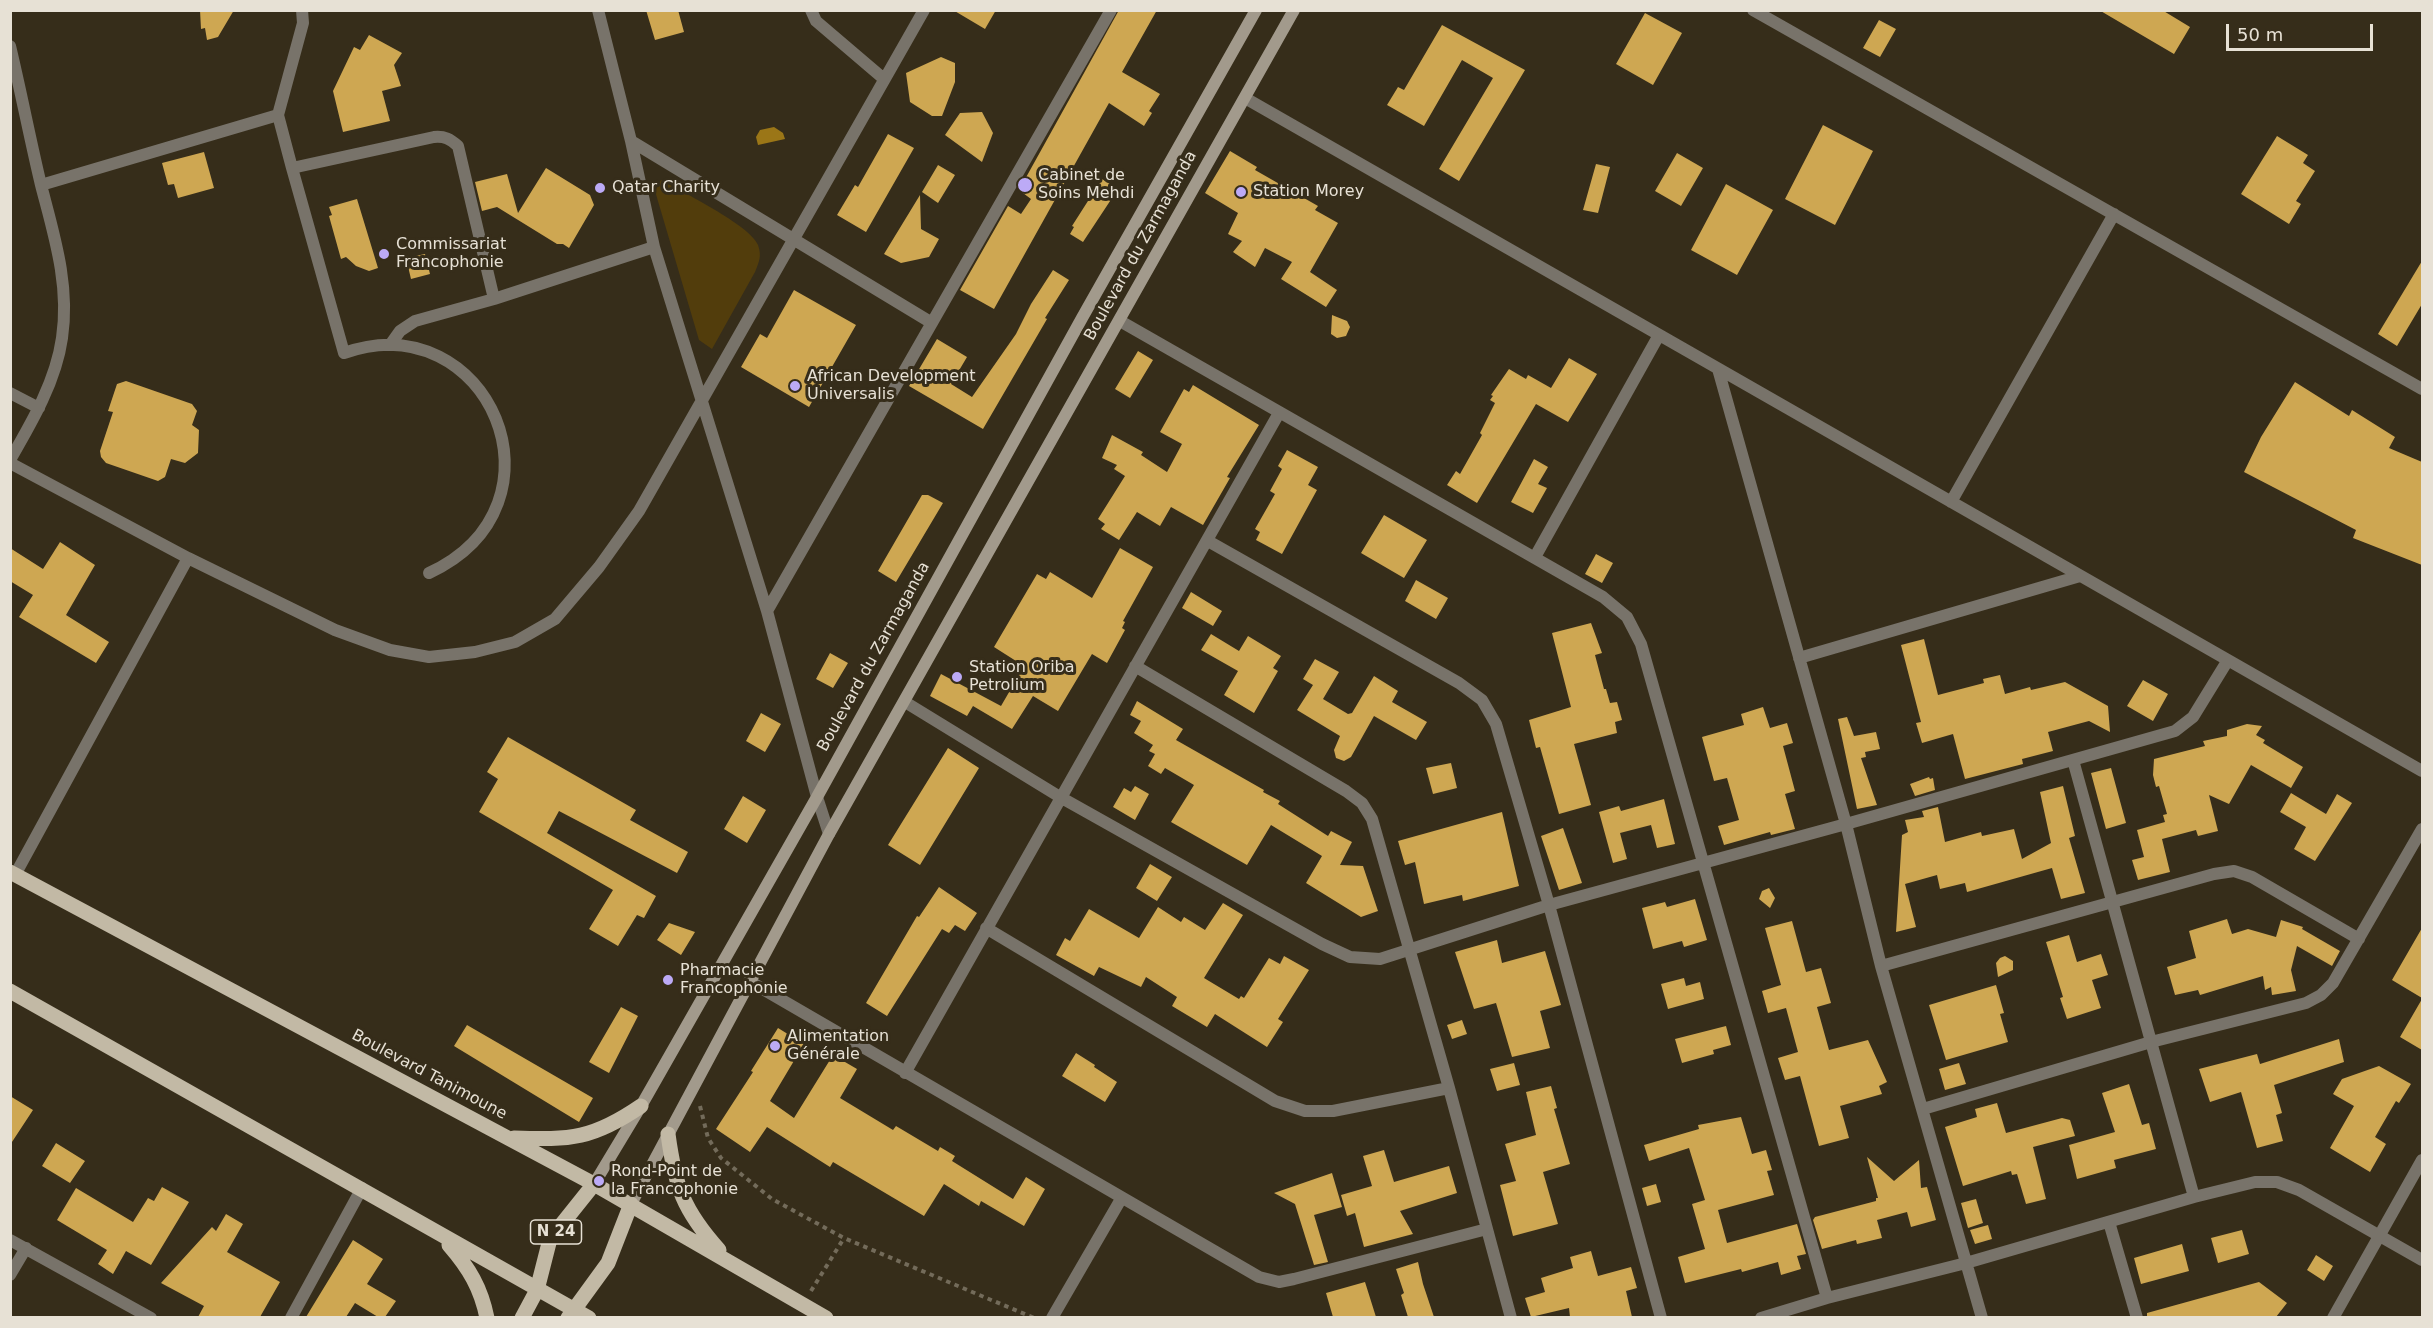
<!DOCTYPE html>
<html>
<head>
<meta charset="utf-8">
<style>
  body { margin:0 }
  #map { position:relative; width:2433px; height:1328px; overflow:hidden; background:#362d1a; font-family:"DejaVu Sans",sans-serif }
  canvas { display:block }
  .frame { position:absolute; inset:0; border:12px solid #e7e1d5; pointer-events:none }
  .scale { position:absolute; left:2226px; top:24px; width:147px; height:27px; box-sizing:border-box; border:3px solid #e7e1d5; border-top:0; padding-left:8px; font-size:18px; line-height:21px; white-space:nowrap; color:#e7e1d5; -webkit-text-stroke:4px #362d1a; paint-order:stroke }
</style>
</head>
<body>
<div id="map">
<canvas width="2433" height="1328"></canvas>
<div class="frame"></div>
<div class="scale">50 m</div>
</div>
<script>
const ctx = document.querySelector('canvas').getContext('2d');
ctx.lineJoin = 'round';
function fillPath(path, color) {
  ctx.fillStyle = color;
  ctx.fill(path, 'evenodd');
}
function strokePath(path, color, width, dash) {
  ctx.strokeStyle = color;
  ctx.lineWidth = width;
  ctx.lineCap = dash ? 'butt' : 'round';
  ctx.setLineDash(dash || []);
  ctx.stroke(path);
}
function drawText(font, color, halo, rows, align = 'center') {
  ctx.font = font + ' "DejaVu Sans",sans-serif';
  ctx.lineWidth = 6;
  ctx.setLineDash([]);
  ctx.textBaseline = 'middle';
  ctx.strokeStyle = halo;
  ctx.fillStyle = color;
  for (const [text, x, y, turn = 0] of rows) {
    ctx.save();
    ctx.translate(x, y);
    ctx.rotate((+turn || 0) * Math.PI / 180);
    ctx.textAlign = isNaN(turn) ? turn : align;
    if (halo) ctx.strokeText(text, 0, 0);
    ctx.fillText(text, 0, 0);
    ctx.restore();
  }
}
const green = new Path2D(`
  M661,180c21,12 89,45 97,65 4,11 1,17 -3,27l-43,77 -13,-9 -44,-149z`);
const water = new Path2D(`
  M774,127l9,6 2,6 -27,6 -2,-8 4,-7z`);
const building = new Path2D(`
  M200,10h34l-16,27 -11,3 -2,-12 -4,1z
  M646,10h32l6,22 -29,8z
  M953,10h43l-11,19z
  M1119,10h38l-35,62 38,22 -11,17 3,2 -8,13 -35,-23 -115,206 -34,-19 48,-84 13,8 10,-15 -12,-9z
  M2099,10h63l28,17 -16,27z
  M1645,13l37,20 -29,52 -37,-21z
  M1879,20l17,9 -16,28 -17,-9z
  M1442,25l83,45 -66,111 -20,-12 54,-91 -31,-18 -38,66 -37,-21 11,-18 6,3z
  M369,35l33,18 -8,12 7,21 -19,5 8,30 -47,11 -10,-41 21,-44 6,3z
  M941,57l14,6v19l-13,34h-10l-22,-14 -4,-29z
  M982,112l11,21 -11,29 -37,-27 15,-22z
  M1823,125l50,26 -38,74 -50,-26z
  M888,134l26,14 -48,84 -29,-17 18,-30 3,2z
  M2277,136l31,19 -5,8 12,8 -19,30 5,3 -12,20 -48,-30z
  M1230,151l27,16 -2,3 63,36 -3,4 23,13 -28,49 27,18 -11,17 -45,-28 11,-17 -27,-14 -10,19 -22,-15 9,-11 -14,-7 10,-21 -33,-20z
  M204,152l10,36 -36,10 -4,-14 -6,1 -6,-22z
  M1677,153l26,15 -22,38 -26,-15z
  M1596,164l14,3 -12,46 -15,-3z
  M938,165l17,10 -17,28 -16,-11z
  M546,168l44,27 4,10 -25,43 -6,-4h-6l-60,-37 -15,4 -7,-29 32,-8 11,39z
  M1102,179l16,10 -35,53 -13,-8 4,-7 -2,-1z
  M1726,184l47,26 -36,65 -46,-25z
  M920,195l1,34 18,10 -10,18 -28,6 -17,-9z
  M357,199l21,69 -9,3 -13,-5 -10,-9 -5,2 -12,-43 3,-1 -3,-8z
  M425,254l5,20 -19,5 -5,-21z
  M2422,261v43l-25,42 -19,-12z
  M1053,270l16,10 -24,38 2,1 -64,110 -74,-43 28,-47 30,18 -16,27 21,13 44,-63 15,-30z
  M794,290l62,35 -47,82 -68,-40 19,-33 7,4z
  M1332,315l15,6 3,6 -4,9 -9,2 -6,-4z
  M1138,351l15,9 -23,38 -15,-9z
  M1569,358l28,16 -29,48 -32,-18 -59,99 -30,-18 9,-14 4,3 22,-39 -2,-2 15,-30 -5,-3 3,-4 -2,-1 18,-26 17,10 2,-4 23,13z
  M126,381l66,23 5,7 -5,14 7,5 -1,23 -13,10 -14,-4 -6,18 -7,4 -52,-18 -5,-6 -1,-6 13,-39 -5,-1 9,-27z
  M2295,382l54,34 3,-6 43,27 -6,11 33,14v103l-69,-27 3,-8 -112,-58 17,-35z
  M1193,385l66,40 -32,52 3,1 -27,47 -32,-18 -11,19 -23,-14 -18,28 -18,-11 4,-5 -7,-5 27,-43 -11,-7 3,-4 -15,-7 10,-23 31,17 -2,3 26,17 15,-28 -22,-12 24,-43 5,3z
  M1287,450l31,17 -10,18 9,5 -35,64 -26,-14 4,-8 -5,-3 20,-35 -5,-3 12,-22 -4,-3z
  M1534,459l14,8 -10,17 9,4 -14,25 -22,-11z
  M922,495h6l15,8 -47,79 -18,-11z
  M1384,515l43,25 -23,38 -43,-25z
  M60,542l35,23 -29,50 43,27 -13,21 -77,-46 14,-22 -23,-14v-33l33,21z
  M1120,548l33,19 -30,54 2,1 -3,6 3,2 -18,33 -15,-9 -34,57 -25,-15 -21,33 -39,-23 -6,10 -37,-20 11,-22 60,32 18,-31 -8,-4 5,-10 -22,-14 43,-73 9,5 4,-7 42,26z
  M1596,554l17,9 -11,20 -17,-9z
  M1416,580l32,18 -12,21 -31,-18z
  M1191,592l31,19 -9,15 -31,-18z
  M1591,623l11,30 -7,2 9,34h2l4,14 7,-1 5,18 -7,2 2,11 -43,11 17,61 -32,9 -19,-67 -4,1 -7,-28 42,-13 -19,-74z
  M1211,634l28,17 9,-15 33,20 -8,12 5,3 -24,42 -30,-18 14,-24 -37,-21z
  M1924,639l14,56 46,-12 -1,-4 17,-4 5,19 25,-7 1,3 34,-8 43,24 2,26 -21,-11 -41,11 5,19 -31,8 1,5 -58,15 -12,-45 -31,9 -6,-20 5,-1 -20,-77z
  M830,653l18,10 -15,25 -17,-9z
  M1315,659l24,13 -16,27 25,15 4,-1 22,-37 24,15 -6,11 35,20 -11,18 -42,-24 -23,41 -7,4 -8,-3 -2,-8 6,-14 -43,-26 16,-25 -10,-6z
  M2143,680l25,14 -15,27 -26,-15z
  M1137,701l46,28 -7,11 88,50 -1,2 17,9 -2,3 50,32 3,-5 21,11 -12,23 23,1 15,45 -17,6 -55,-34 16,-27 -51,-31 -24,40 -76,-43 23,-37 -29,-17 -4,6 -13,-8 7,-12 -6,-3 4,-6 -19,-12 7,-12 -11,-6z
  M1763,707l7,21 17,-5 6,20 -10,3 12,45 -10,3 10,35 -24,6 -1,-3 -46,13 -6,-19 21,-6 -12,-42 -13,3 -12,-44 42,-12 -3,-11z
  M761,713l20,11 -16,28 -19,-11z
  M1847,717l7,19 22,-4 4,17 -15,3 1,5 -5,1 16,47 -20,4 -19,-90z
  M2247,724l15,2 -6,9 9,5 -2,3 40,24 -12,21 -40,-23 -22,39 -20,-9 9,36 -20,5 -2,-6 -34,9 8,33 -32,8 -6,-20 12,-3 -7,-27 28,-8 -2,-7 4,-1 -8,-28 -3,1 -3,-12 1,-16 51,-13 -2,-5 24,-5v-6z
  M508,737l128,73 -6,10 58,32 -11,21 -118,-62 -12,22 109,63 -12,22 -7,-3 -19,31 -29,-17 24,-39 -134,-78 19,-33 -11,-7z
  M948,748l31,20 -59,97 -32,-20z
  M1451,763l6,25 -24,6 -7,-26z
  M2111,768l15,55 -20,6 -15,-56z
  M1929,777l1,2 3,-1 2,12 -20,6 -5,-12z
  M1135,786l14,8 -14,26 -22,-13 11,-19 7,4z
  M2063,786l12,50 -6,2 16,55 -24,6 -9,-31 -85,24 -2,-9 -25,6 -3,-14 -32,9 11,43 -20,5 6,-97 6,-3 -3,-12 19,-3 -2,-6 16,-4 7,35 36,-10 1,4 32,-7 8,30 29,-16 -11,-51z
  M2291,793l35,21 11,-20 15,9 -37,58 -21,-12 12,-22 -26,-15z
  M743,796l23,14 -19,33 -23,-14z
  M1664,799l11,45 -18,4 -6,-23 -31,8 7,26 -14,4 -14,-51 20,-6 2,5z
  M1502,812l17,74 -56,15 -1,-6 -38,9 -9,-42 -10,3 -7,-24z
  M1563,828l19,55 -23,7 -18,-54z
  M1150,864l22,13 -15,24 -21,-13z
  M939,887l38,26 -12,18 -10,-6 -6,8 -7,-4 -55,87 -21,-13 51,-87 2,1z
  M1769,888l6,10 -5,10 -11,-9 3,-8z
  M1695,899l12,41 -23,7 -2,-6 -29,8 -11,-41 23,-6 2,5z
  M1223,903l20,12 -39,63 35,21 2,-3 3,2 25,-40 11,6 4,-8 25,14 -31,49 5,3 -16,25 -52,-33 -8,13 -35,-21 5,-9 -31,-20 -5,10 -42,-20 -5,9 -38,-21 9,-17 5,3 19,-32 50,29 19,-31 23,15 3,-5 21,13z
  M2227,919l5,15 16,-5 28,8 5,-17 22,7 -1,2 38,22 -8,15 -35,-20 -6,24 5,21 -24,4 -1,-8 -6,3 -2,-14 -63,19 -2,-5 -23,5 -8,-28 29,-9 -7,-27z
  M1792,921l14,51 15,-4 10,35 -14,4 12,43 39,-10 19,42 -8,4 3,8 -42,12 9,32 -30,8 -19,-70 -15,4 -7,-22 20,-6 -12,-44 -18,5 -6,-22 19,-6 -16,-57z
  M669,923l26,9 -14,23 -24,-15z
  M2422,928v70l-30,-18z
  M2069,935l8,27 24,-8 7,21 -16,5 9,28 -34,11 -7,-21 3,-1 -17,-55z
  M1497,940l5,23 43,-12 16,54 -21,6 10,37 -38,9 -16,-54 -22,6 -19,-57z
  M2005,956l8,5v9l-15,7 -2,-14 4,-5z
  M1684,978l2,8 14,-4 4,17 -36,10 -7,-25z
  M1996,985l8,28 -4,1 8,28 -62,18 -17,-55z
  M2422,999v51l-22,-13z
  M621,1007l17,9 -29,57 -20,-11z
  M1462,1020l5,14 -15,5 -5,-14z
  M467,1025l126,73 -14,24 -125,-76z
  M1726,1026l5,19 -18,5 1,4 -32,9 -7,-24z
  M778,1028l26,16 -34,57 24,17 39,-63 24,14 -17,29 53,32 3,-4 42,25 2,-4 15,9 -3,5 61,38 13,-22 19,12 -21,37 -43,-25 -2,5 -35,-22 -20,32 -91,-54 -3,5 -63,-40 -17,25 -34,-23 37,-57 -2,-1z
  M2339,1039l5,23 -70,23 8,28 -6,2 7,26 -26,7 -16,-56 -31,10 -11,-33 58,-15 3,10z
  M1076,1053l19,12 -1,2 23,15 -12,20 -43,-26z
  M1514,1063l6,22 -23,6 -7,-22z
  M1959,1063l7,21 -21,6 -6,-21z
  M2379,1066l32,18 -12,19 -3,-2 -21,36 11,7 -16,28 -40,-24 24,-42 -21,-12 9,-15z
  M2129,1084l13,41 7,-2 7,26 -42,11 2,8 -39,11 -8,-34 46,-13 -13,-39z
  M1551,1086l6,22 -3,1 16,55 -27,8 15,52 -45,12 -13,-51 16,-4 -11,-37 31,-9 -10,-43z
  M10,1096l23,14 -23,35z
  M1997,1103l9,30 56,-15 8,2 5,16 -42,11 13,52 -20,5 -9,-30 -5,1 -1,-4 -48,15 -18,-59 32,-10 -2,-8z
  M1741,1117l11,37 14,-4 6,20 -5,1 7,24 -56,15 9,33 70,-19 9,30 -9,2 4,13 -20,6 -3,-13 -36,10 -1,-3 -56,14 -7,-26 27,-8 -13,-45 13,-4 -16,-52 -40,13 -5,-16 55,-16 -1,-4z
  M56,1143l29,18 -15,22 -28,-17z
  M1384,1150l10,32 55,-16 8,27 -57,18 13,23 -49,13 -9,-34 -8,3 -6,-21 31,-9 -9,-30z
  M1867,1157l27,24 25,-21 2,28 6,-1 9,33 -25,7 -4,-15 -30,8 5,18 -25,6 -1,-4 -34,9 -9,-29 2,-3 61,-16v-3h2z
  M1332,1173l10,34 -28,8 14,47 -14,3 -19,-61 -21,-11z
  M1656,1184l5,18 -14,4 -5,-18z
  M162,1187l27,15 -38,63 -25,-14 -13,23 -15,-10 9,-14 -50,-30 19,-32 57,34 15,-24 6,3z
  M1976,1199l7,24 -15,5 -7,-25z
  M226,1214l17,10 -16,28 53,30 -20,35h-62l6,-11 -43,-23 51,-56 4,4z
  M1988,1225l4,14 -17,5 -5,-14z
  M2242,1230l7,24 -31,9 -7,-25z
  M353,1240l30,19 -16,25 29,17 -11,16h-7l-23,-14 -9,14h-40z
  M2182,1244l7,27 -48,13 -7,-26z
  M1591,1251l7,25 33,-9 6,21 -11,3 6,26h-62l-1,-9 -38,9 -6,-19 20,-6 -4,-14 32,-10 -3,-11z
  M2316,1255l17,11 -9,15 -17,-11z
  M1418,1262l5,22 11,33h-26l-7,-22 3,-2 -8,-24z
  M1365,1282l11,35h-43l-7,-24z
  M2259,1282l28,21 -11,14h-129v-4z`);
const path = new Path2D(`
  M700,1106l8,32 13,20 51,41 72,39 190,80
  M811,1291l33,-53`);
const street = new Path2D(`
  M598,10l33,131 23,106 113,364 50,186 12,37
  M811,10l5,11 68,58
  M1753,10l669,379
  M10,46c11,46 20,93 31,139 13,50 29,100 21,153 -6,43 -30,84 -52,122
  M1245,98l1177,673
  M631,141l301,182
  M292,168l-14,-53 25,-92 -1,-13
  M41,185l237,-70
  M1120,321l483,276 24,20 14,27 186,654
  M390,345l10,-14 15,-10 79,-22 160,-52
  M1718,369l128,455 35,142 101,352
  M10,393l29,15
  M10,463l178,95 147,72 55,20 39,7 46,-5 40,-10 40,-23 44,-52 40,-56 285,-501
  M1951,502l163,-288
  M1208,541l251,142 23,17 14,24 53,181 112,413
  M1535,557l124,-222
  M429,573c147,-68 59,-271 -85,-220l-52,-185 142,-31c11,-1 16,2 24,9l36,153
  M767,611l344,-601
  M1799,658l281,-82
  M1135,666l211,125 16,12 10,16 77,269 62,230
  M905,702l155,95 262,147 28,13 30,2 169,-54 297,-81 329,-93 18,-14 35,-57
  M2073,760l121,437
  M15,875l173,-317
  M986,928l289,173 30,10h28l116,-23
  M1881,966l333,-92 20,-3 18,6 107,62
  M749,981l510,296 20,5 15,-3 193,-50
  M905,1073l374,-660
  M1923,1109l228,-67 155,-39 15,-8 12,-12 89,-154
  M2109,1222l28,96
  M10,1240l141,78
  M10,1275l16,-27
  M291,1318l71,-130
  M1052,1318l69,-119
  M1761,1318l66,-20 139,-35 228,-66 61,-15h22l22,8 123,70
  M2333,1318l89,-158`);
const secondary = new Path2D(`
  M594,1184l47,-78 176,-309 265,-479 174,-308
  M631,1204l198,-370 465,-824`);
const primary = new Path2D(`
  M10,872l584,312 232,134
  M10,991l579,327
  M668,1134c7,52 15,76 51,116
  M514,1138c57,2 79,1 127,-32
  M449,1245c20,23 32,43 38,73
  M522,1318l15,-28 13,-51 44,-55
  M568,1318l40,-55 23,-59`);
const markers = [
  [1025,185,8,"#bcaaf6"],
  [600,188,6,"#bcaaf6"],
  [1241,192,6,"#bcaaf6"],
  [384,254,6,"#bcaaf6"],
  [795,386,6,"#bcaaf6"],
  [957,677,6,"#bcaaf6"],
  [668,980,6,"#bcaaf6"],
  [775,1046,6,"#bcaaf6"],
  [599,1181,6,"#bcaaf6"]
];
const shields = [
  [556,1232,51]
];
const shieldNames = [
  ["N 24",556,1232]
];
const poiNames = [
  ["Cabinet de",1038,176],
  ["Soins Mehdi",1038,194],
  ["Qatar Charity",612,188],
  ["Station Morey",1253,192],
  ["Commissariat",396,245],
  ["Francophonie",396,263],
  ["African Development",807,377],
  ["Universalis",807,395],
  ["Station Oriba",969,668],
  ["Petrolium",969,686],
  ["Pharmacie",680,971],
  ["Francophonie",680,989],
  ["Alimentation",787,1037],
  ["Générale",787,1055],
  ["Rond-Point de",611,1172],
  ["la Francophonie",611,1190]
];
const streetNames = [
  ["Boulevard du Zarmaganda",1141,246,-61],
  ["Boulevard du Zarmaganda",874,657,-61],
  ["Boulevard Tanimoune",429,1075,28]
];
fillPath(green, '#523d0c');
fillPath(water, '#9b7617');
fillPath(building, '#cea752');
strokePath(path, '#736b5a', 4, [4.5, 4.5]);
strokePath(street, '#78736a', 12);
strokePath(secondary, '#a29a8c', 12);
strokePath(primary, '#c2b9a5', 15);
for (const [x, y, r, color] of markers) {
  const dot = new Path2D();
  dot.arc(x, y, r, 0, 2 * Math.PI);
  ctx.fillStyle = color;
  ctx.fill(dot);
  strokePath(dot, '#362d1a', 2);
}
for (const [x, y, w] of shields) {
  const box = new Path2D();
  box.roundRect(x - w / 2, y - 12, w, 24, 4.5);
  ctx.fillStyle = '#362d1a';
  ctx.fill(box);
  strokePath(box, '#e7e1d5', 1.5);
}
drawText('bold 15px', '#e7e1d5', null, shieldNames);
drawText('16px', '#e7e1d5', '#362d1a', poiNames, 'left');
drawText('16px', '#e7e1d5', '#362d1a', streetNames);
</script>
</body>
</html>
